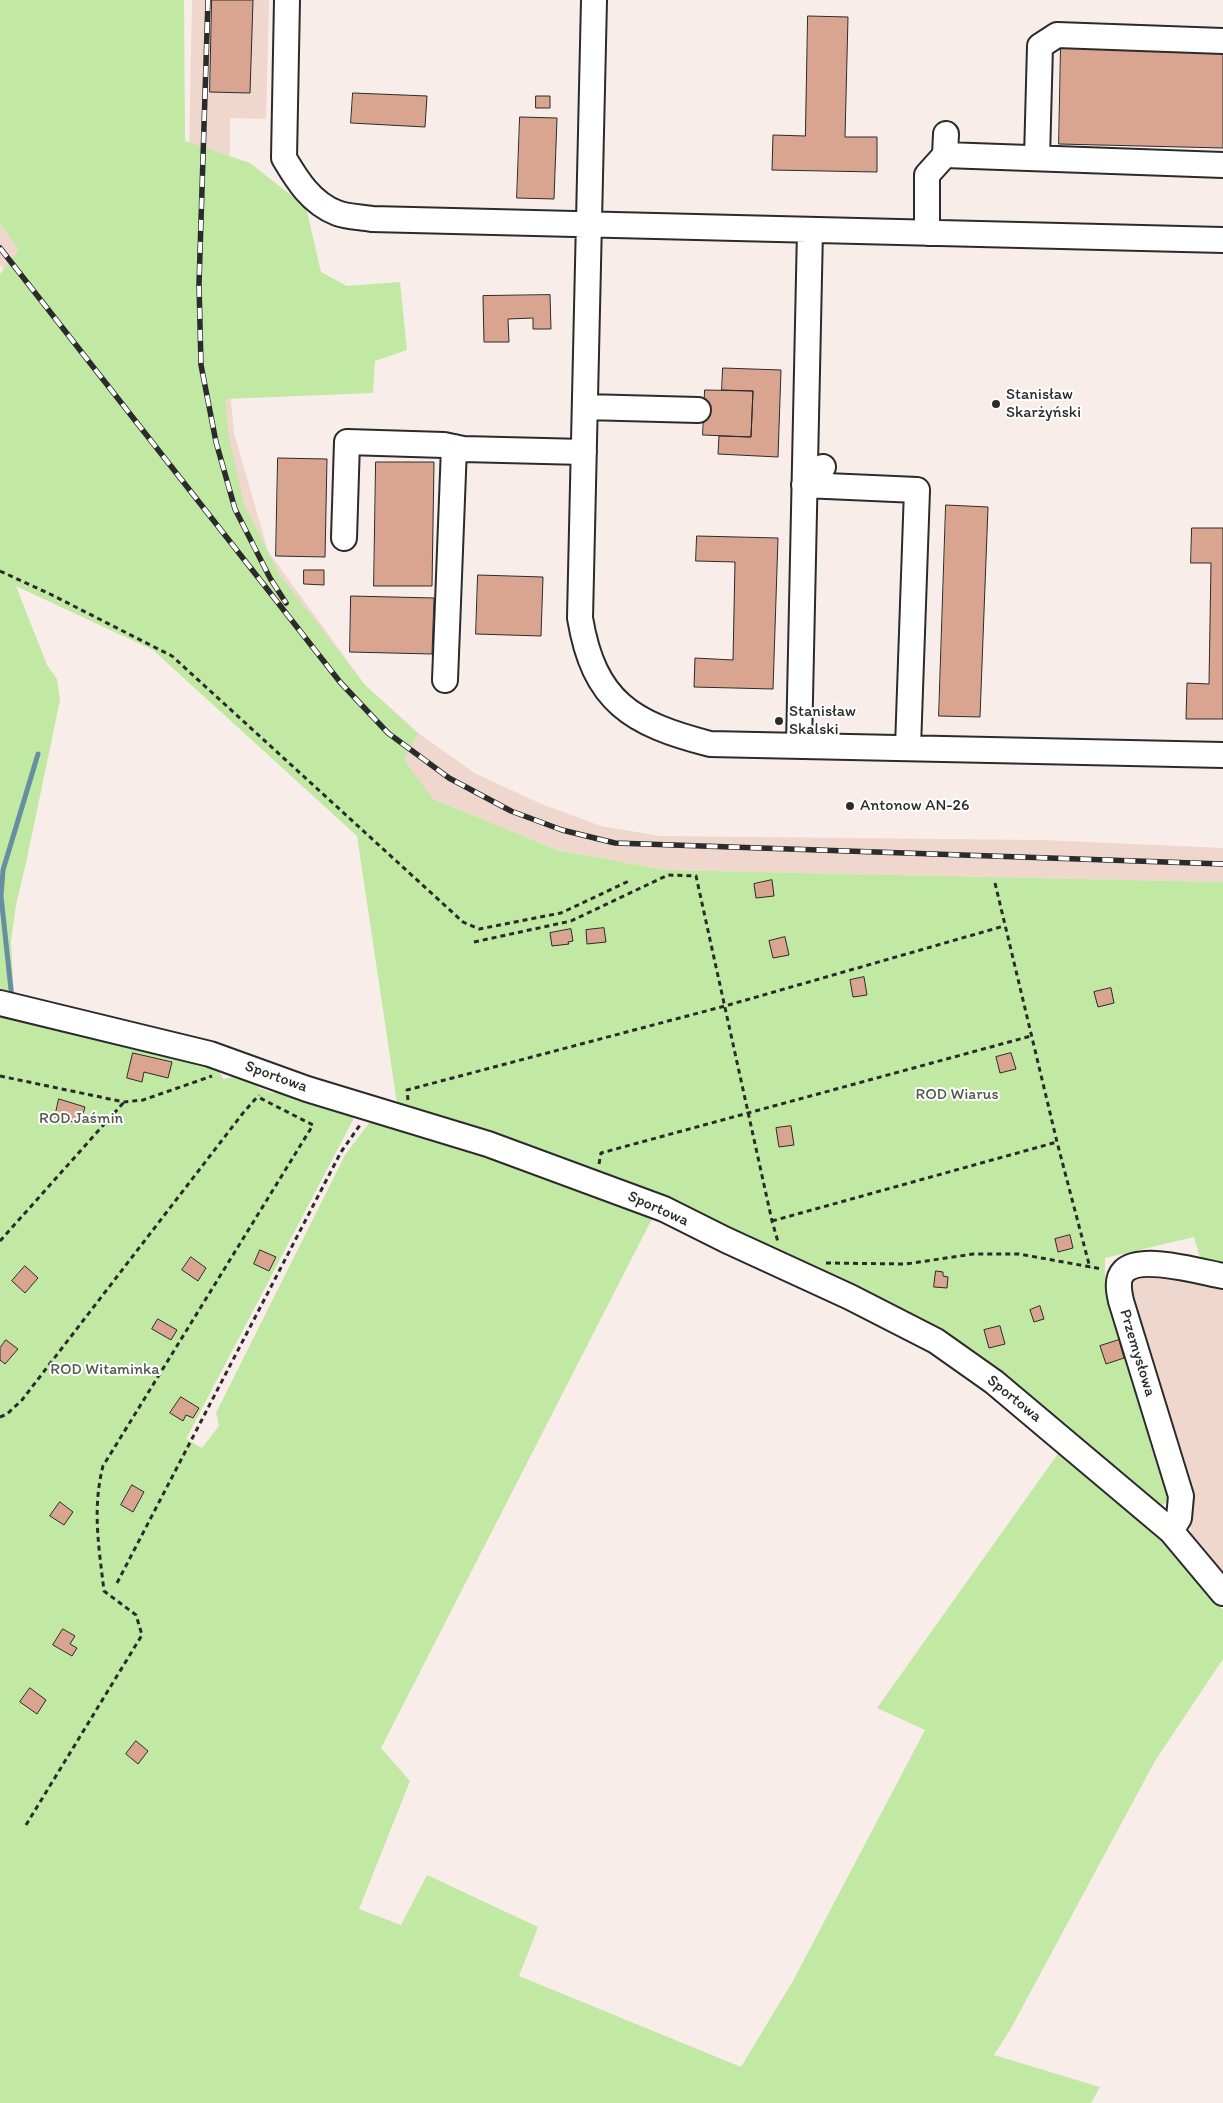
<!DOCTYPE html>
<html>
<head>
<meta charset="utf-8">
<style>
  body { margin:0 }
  canvas { display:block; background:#f8ede9 }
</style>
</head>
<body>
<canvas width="1223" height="2103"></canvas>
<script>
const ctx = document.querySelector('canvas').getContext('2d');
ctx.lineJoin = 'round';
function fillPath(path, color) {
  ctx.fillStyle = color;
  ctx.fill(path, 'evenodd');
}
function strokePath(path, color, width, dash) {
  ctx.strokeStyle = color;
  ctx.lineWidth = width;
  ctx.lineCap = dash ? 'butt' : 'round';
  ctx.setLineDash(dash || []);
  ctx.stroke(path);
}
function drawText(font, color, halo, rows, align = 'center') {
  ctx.font = font + ' Itim,sans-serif';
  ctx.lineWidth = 4;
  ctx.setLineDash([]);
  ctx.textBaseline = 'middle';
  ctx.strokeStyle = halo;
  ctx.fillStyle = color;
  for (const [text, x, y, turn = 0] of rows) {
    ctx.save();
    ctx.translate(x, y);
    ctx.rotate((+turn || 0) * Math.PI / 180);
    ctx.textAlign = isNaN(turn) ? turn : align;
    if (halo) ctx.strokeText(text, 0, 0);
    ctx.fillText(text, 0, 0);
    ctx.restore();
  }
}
const built = new Path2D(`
  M192,0h77l-3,119 -36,-1 -2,251 6,64 34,118 97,134 53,48 58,41 68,31 57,21 59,10 382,4 181,8v34l-557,-12 -109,-20 -124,-51 -147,-167 -286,-367v-42l209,264 -22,-231z
  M1139,1274l84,11v305l-27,-39 -68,-268z`);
const green = new Path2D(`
  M0,0h184l1,141 65,22 56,44 15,65 26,14 53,-4 7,68 -32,11 -2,32 -148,6 4,38 15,67 35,70 86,111 53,48 -14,27 29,39 124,51 109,20 557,12v384l-21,-2 -8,-27 -89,21v26l67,201v13l-9,7 -19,-12 -70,-52 -273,-175 -199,-93 -25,-5 -179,-58 -41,-274 -204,-186 -137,-64 31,79 10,14 3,21 -34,163 -10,42 -5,36 3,58 -14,-3v-722l19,-24 -19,-27z
  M0,1012l98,28 119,27 6,12 13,-3 26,8 -4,4 15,5 6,-5 77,26 -170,325 16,9 17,-22 -3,-13 129,-258 27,-36 57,12 226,82 -274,535 29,33 -51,128 42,16 26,-50 111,52 -19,49 222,91 53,-88 131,-249 -48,-22 185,-260 93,82 41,52 27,28v49l-68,102 -145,269 -16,25 106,32 -9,16h-1091z`);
const stream = new Path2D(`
  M12,999l-11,-103 2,-26 35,-116`);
const building = new Path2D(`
  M212,0h41l-3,93 -40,-1z
  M808,16l40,1 -3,120h32v35l-105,-2 1,-35 32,1z
  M1061,44l162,4v100l-164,-4z
  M353,93l74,3 -2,31 -74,-4z
  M536,96h14v12h-14z
  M520,117l37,1 -3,81 -37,-1z
  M550,295l1,34h-18v-11l-25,1 1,23h-25l-1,-46z
  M723,368l58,2 -3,87 -60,-3 1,-18 32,1 2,-46 -31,-1z
  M705,390l48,1 -2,46 -48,-2z
  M278,458l49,1 -2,98 -49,-1z
  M376,462h58l-2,124h-58z
  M946,505l42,2 -8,210 -41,-1z
  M1192,528h31v191h-37l1,-36 22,1 2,-121h-20z
  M697,536l81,2 -5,151 -79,-2 1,-29 38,2 2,-98 -39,-1z
  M304,570h20v15l-20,-1z
  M478,575l65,2 -2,59 -65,-2z
  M351,596l83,2 -2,56 -82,-2z
  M772,880l2,16 -18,2 -2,-14z
  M604,928l2,14 -19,2 -1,-14z
  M571,929l2,12 -5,1 1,2 -17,2 -2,-13z
  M785,937l4,18 -16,3 -4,-17z
  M864,977l3,18 -14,2 -3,-17z
  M1111,988l3,15 -16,4 -4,-15z
  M133,1053l39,9 -4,16 -24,-6 -2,10 -15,-4z
  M1011,1053l5,16 -16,4 -4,-16z
  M59,1099l26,8 -5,17 -25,-7z
  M791,1126l3,19 -15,2 -3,-19z
  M1070,1235l3,13 -15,4 -3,-13z
  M260,1250l16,7 -7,14 -15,-7z
  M191,1257l15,11 -8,13 -16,-11z
  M25,1266l13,12 -13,15 -13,-12z
  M936,1271l7,1v4l5,1 -1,11 -13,-1z
  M1040,1306l4,13 -10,3 -4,-12z
  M158,1319l19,11 -6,10 -19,-11z
  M1000,1326l5,18 -16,4 -5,-18z
  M6,1340l12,9 -13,15 -5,-4v-12z
  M1119,1340l5,18 -18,6 -6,-18z
  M181,1397l18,11 -6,10 -7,-3 -3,6 -13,-8z
  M132,1485l12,7 -11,20 -12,-7z
  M60,1502l13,10 -9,13 -14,-9z
  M63,1629l12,7 -5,8 7,4 -5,8 -19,-11z
  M30,1688l16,12 -9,14 -17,-12z
  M136,1741l12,10 -10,13 -12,-10z`);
const path = new Path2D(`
  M0,571l50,23 122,62 291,266 16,7 82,-16 70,-33
  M995,883l62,259 33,126
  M474,942l97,-21 97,-46 28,1 76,345 6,21
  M0,1076l124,26 19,-2 69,-24
  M408,1100l-1,-10 318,-84 279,-80
  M599,1164l2,-11 430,-117
  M772,1221l285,-79
  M0,1241l124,-139
  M826,1263l80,1 67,-10h46l83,15
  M0,1417l7,-3 15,-14 221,-287 16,-18
  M117,1583l224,-431 19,-27
  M26,1825l116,-190 -6,-20 -32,-24c-5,-43 -12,-82 -1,-125l210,-341 -55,-28`);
const minor = new Path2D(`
  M287,0l-3,158c13,22 27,45 53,55 10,4 24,4 35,6l851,21
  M594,0l-14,618c14,84 52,106 130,126l513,11
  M945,155l1,-21
  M1037,158l3,-112 17,-11 166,6
  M927,233v-58l18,-20 278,10
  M585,407l113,3
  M823,467l-19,18 113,5 -9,257
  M344,538l3,-96 97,3 19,4 121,3
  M445,680l9,-233
  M799,745l11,-515
  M0,1003l210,51 97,35 181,55 176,65 62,31 124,57 86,44 58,41 177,149 52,62
  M1171,1531l8,-13 2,-22 -60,-195c-2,-9 -5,-22 3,-30 18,-17 77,1 99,5`);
const rail = new Path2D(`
  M208,0l-9,284 2,81 15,77 19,67 35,69 16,25
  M0,248l340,434 48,51 61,45 62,33 51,19 53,13 608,21`);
const markers = [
  [996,404,5,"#2b2b2b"],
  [779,721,5,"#2b2b2b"],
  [850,806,5,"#2b2b2b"]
];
const poiNames = [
  ["Stanisław",1006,395],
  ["Skarżyński",1006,413],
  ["Stanisław",789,712],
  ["Skalski",789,730],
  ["Antonow AN-26",860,806]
];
const streetNames = [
  ["Sportowa",276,1077,20],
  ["Sportowa",658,1209,24],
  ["Przemysłowa",1137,1353,73],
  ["Sportowa",1014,1399,39]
];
const parkNames = [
  ["ROD Wiarus",957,1095],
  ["ROD Jaśmin",81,1119],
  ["ROD Witaminka",105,1370]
];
fillPath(built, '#efd7ce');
fillPath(green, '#c1e9a4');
strokePath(stream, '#6690a1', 5);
fillPath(building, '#daa590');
strokePath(building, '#2b2b2b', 1);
strokePath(minor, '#2b2b2b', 28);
strokePath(path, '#2b2b2b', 3, [5, 4]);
strokePath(minor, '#fff', 24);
strokePath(rail, '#2b2b2b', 5.5);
strokePath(rail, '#fff', 4, [11]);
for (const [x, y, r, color] of markers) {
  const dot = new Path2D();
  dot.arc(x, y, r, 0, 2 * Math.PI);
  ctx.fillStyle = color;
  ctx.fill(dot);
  strokePath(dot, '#fff', 2);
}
drawText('16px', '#2b2b2b', '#fff', poiNames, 'left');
drawText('16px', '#2b2b2b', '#fff', streetNames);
drawText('16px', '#505a49', '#fff', parkNames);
</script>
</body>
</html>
